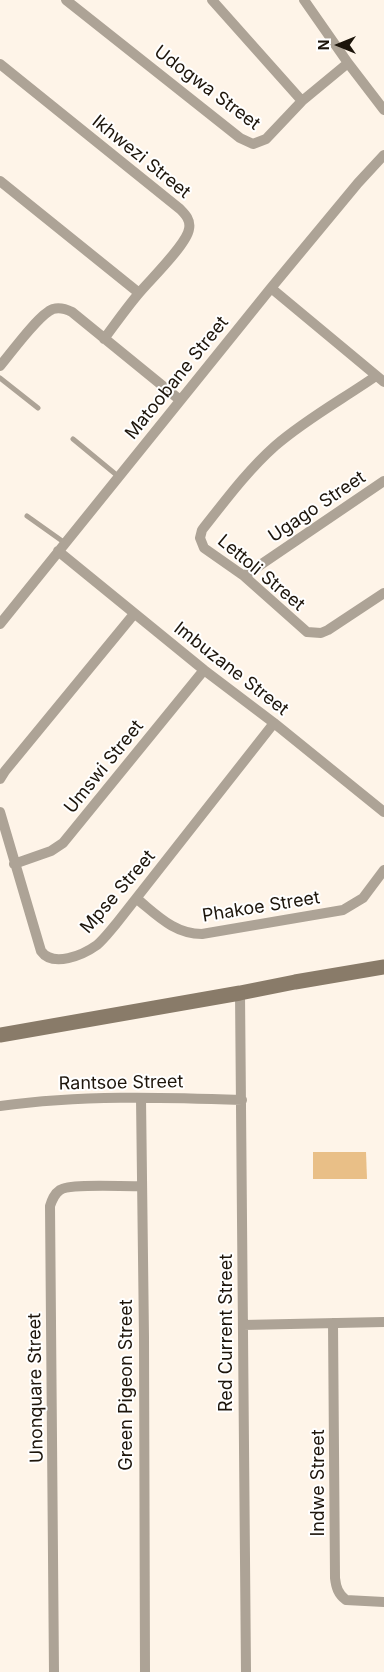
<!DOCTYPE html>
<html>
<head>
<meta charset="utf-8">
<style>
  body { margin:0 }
  #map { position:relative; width:384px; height:1672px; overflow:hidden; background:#fef4e8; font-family:Inter,sans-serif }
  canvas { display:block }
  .north { position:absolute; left:314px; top:20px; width:50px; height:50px; -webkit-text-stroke:4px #fff; paint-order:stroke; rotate:270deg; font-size:14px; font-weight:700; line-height:20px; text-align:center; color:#1d150b }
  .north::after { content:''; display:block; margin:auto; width:18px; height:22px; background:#1d150b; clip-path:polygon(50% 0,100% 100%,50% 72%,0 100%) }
</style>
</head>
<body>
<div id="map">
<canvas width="384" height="1672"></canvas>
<div class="north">N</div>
</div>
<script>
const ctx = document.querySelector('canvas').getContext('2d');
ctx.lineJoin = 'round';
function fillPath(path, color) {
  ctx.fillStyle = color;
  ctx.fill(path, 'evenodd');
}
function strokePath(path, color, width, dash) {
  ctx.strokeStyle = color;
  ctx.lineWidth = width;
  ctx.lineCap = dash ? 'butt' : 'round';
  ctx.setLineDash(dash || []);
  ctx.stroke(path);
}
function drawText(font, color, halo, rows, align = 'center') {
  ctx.font = font + ' Inter,sans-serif';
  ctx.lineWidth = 4;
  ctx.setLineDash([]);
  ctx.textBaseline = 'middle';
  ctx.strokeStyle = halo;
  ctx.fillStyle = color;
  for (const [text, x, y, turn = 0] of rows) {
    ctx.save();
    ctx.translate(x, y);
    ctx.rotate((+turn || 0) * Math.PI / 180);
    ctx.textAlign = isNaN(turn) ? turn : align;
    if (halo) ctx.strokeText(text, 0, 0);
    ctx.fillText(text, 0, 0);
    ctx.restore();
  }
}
const green = new Path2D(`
  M313,1152h53l1,27h-54z`);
const lane = new Path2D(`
  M0,378l38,30
  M73,439l46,38
  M27,516l38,27`);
const street = new Path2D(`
  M66,0l174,138 13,6 13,-5 36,-38 46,-38
  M212,0l90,101
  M304,0l44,63 36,47
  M0,64l180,145c5,5 11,11 9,20 -2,15 -38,50 -49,63 -13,15 -24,31 -36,47
  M0,181l139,112
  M271,288l113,94
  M0,366c11,-13 39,-52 53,-57 7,-2 13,0 19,3l108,88
  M376,376c-33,23 -70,43 -101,70 -28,25 -50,55 -73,84l-2,8 4,10 40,28 63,56 14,1 7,-3 56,-37
  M58,551l146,119 70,53 110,89
  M244,576l140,-95
  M0,624l271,-336 87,-105 26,-28
  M0,779l5,-8 129,-157
  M0,812l41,139c12,17 42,4 56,-6 7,-6 13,-14 19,-21l158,-201
  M14,864l37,-13 12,-8 141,-173
  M137,899c20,16 37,35 65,35l141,-24 20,-12 21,-28
  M240,993l6,679
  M141,1098l3,239 1,335
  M0,1106c80,-11 161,-9 242,-6
  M333,1323l2,255c1,9 3,16 11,22l38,2
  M243,1325l141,-3
  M54,1672l-4,-466c2,-6 4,-12 10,-16 11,-7 66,-3 82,-4`);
const secondary = new Path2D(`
  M0,1035l240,-42 55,-11 89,-15`);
const streetNames = [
  ["Udogwa Street",207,88,37],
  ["Ikhwezi Street",141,157,39],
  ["Matoobane Street",177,378,-51],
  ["Ugago Street",317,507,-34],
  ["Lettoli Street",261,573,40],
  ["Imbuzane Street",231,669,38],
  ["Umswi Street",104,767,-51],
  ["Mpse Street",118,892,-49],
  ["Phakoe Street",261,907,-9],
  ["Rantsoe Street",121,1083,-1],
  ["Red Current Street",227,1333,-90],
  ["Green Pigeon Street",127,1385,-90],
  ["Unonquare Street",36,1388,-91],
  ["Indwe Street",319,1483,-90]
];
fillPath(green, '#e9bf87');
strokePath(lane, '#ada396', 5);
strokePath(street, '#ada396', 10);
strokePath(secondary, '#897b69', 15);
drawText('18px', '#1d150b', '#fff', streetNames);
</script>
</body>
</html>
